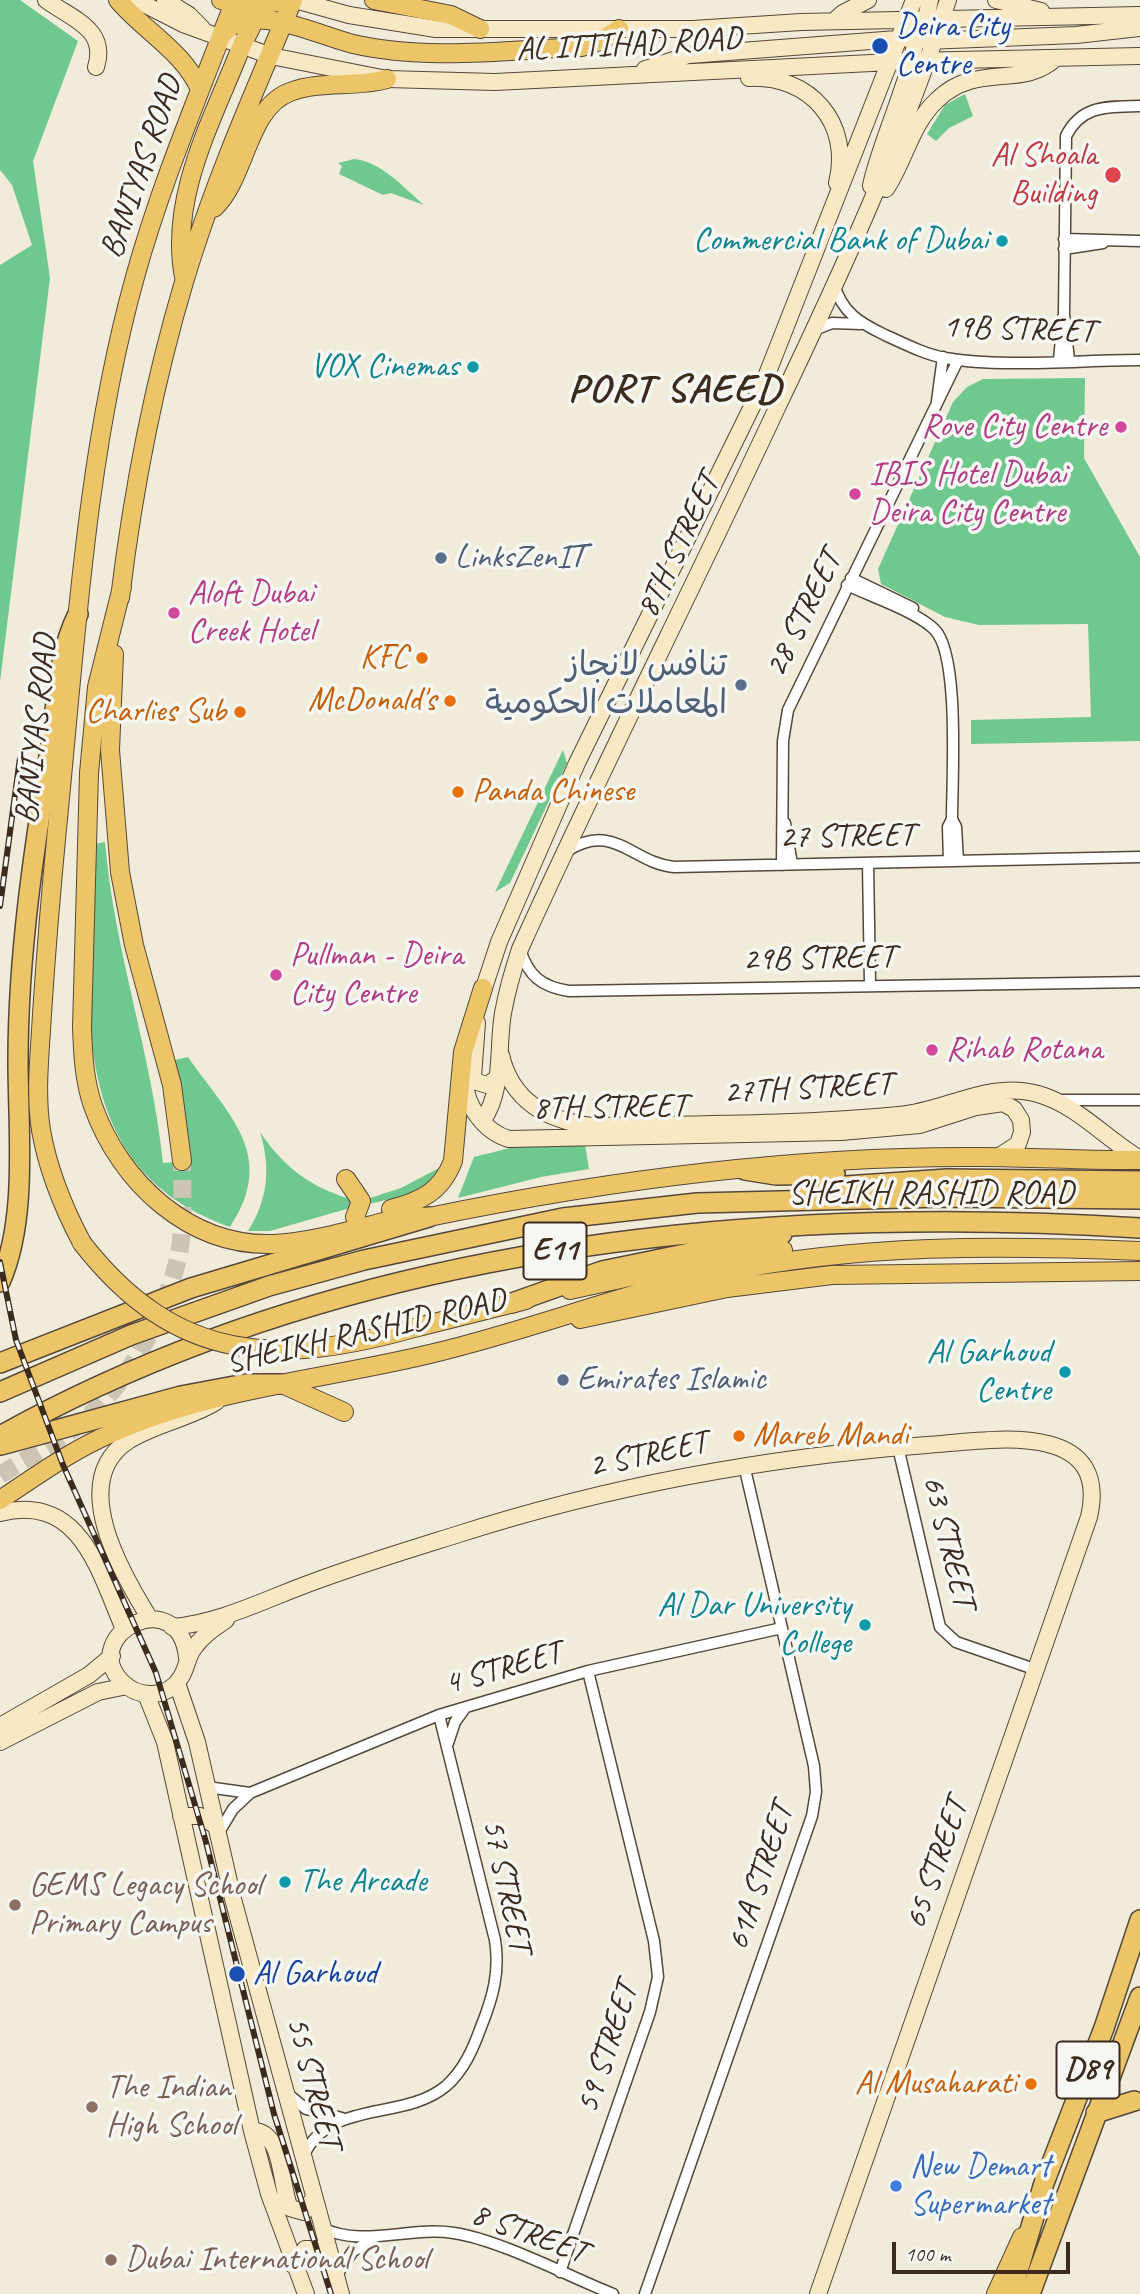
<!DOCTYPE html>
<html>
<head>
<meta charset="utf-8">
<style>
  body { margin:0 }
  #map { position:relative; width:1140px; height:2294px; overflow:hidden; background:#f0ecd9; font-family:Caveat,sans-serif }
  canvas { display:block }
  .scale { position:absolute; left:892px; top:2242px; width:178px; height:32px; box-sizing:border-box; border:4px solid #3b2a1e; border-top:0; padding-left:9px; font-size:21px; line-height:24px; white-space:nowrap; color:#3b2a1e; -webkit-text-stroke:5px #f6f6f2; paint-order:stroke }
</style>
</head>
<body>
<div id="map">
<canvas width="1140" height="2294"></canvas>
<div class="scale">100 m</div>
</div>
<script>
const ctx = document.querySelector('canvas').getContext('2d');
ctx.lineJoin = 'round';
function fillPath(path, color) {
  ctx.fillStyle = color;
  ctx.fill(path, 'evenodd');
}
function strokePath(path, color, width, dash) {
  ctx.strokeStyle = color;
  ctx.lineWidth = width;
  ctx.lineCap = dash ? 'butt' : 'round';
  ctx.setLineDash(dash || []);
  ctx.stroke(path);
}
function drawText(font, color, halo, rows, align = 'center') {
  ctx.font = font + ' Caveat,"Playpen Sans Arabic",sans-serif';
  ctx.lineWidth = 7;
  ctx.setLineDash([]);
  ctx.textBaseline = 'middle';
  ctx.strokeStyle = halo;
  ctx.fillStyle = color;
  for (const [text, x, y, turn = 0] of rows) {
    ctx.save();
    ctx.translate(x, y);
    ctx.rotate((+turn || 0) * Math.PI / 180);
    ctx.textAlign = isNaN(turn) ? turn : align;
    if (halo) ctx.strokeText(text, 0, 0);
    ctx.fillText(text, 0, 0);
    ctx.restore();
  }
}
const green = new Path2D(`
  M0,0h20l58,41 -45,120 17,117 -50,404v-417l32,-20 -20,-60 -12,-15z
  M965,94l8,22 -24,12 -13,13 -9,-7 18,-29z
  M354,159c28,3 49,28 70,46l-33,-12 -8,2 -44,-21 3,-8 -4,-3z
  M1085,378l-1,80 56,99v184l-169,3v-24l120,-3 -3,-93 -109,1 -34,-8 -64,-33 -3,-15 75,-167 14,-15 16,-8z
  M563,750l4,13 -57,120 -15,9z
  M105,842c9,109 47,212 58,321l25,-2 -13,-101 13,-3c40,58 90,98 42,170 -173,-62 -139,-235 -136,-383z
  M260,1132c24,35 50,55 90,67l3,2 -3,7 -80,23h-22c20,-31 23,-64 12,-99z
  M559,1143l26,1 4,25 -48,8 -83,21 16,-41 40,-10z
  M439,1168c-9,28 -46,30 -71,36l2,-6 31,-10z`);
const primaryTunnel = new Path2D(`
  M0,1475c25,-16 54,-30 77,-49 49,-39 84,-103 100,-163 8,-32 5,-69 5,-102`);
const street = new Path2D(`
  M1064,239l76,2
  M1064,249l39,-6
  M834,284c8,29 26,39 51,51 20,9 39,19 60,23 56,10 137,2 195,2
  M814,330l18,-7 29,1
  M1059,360l4,-43
  M1069,360l-5,-46 2,-178c16,-32 43,-29 74,-30
  M937,401l6,-44
  M851,578l62,30
  M847,585c25,12 68,26 87,44 26,24 18,150 18,190l4,8 2,34
  M785,823l7,41
  M567,851c47,-30 65,12 107,16l466,-10
  M949,861l-1,-34 4,-8
  M868,863l2,121
  M782,865l1,-124 5,-31 170,-350
  M520,949c8,27 22,38 49,42l571,-9
  M1059,1100h81
  M898,1447l42,180 16,15 81,28
  M448,1743l7,-21 10,-14
  M207,1787l43,6
  M218,1834l15,-25 17,-16 189,-78 149,-44 194,-43
  M288,2094l18,15 36,9
  M303,2157c26,-59 100,-35 143,-71 18,-16 27,-37 35,-59 12,-30 19,-55 14,-87l-56,-225
  M322,2228c42,20 87,-2 132,5 46,7 114,43 159,61
  M560,2272l90,-260 8,-35 -4,-36 -66,-270
  M336,2276l17,-25 20,-11
  M645,2294l167,-478 4,-24 -2,-26 -70,-301`);
const secondary = new Path2D(`
  M46,0c26,19 62,29 50,67
  M136,0l47,24 88,32 116,23 108,3 416,-21 229,-5
  M165,0l24,15 13,13
  M295,0l54,15 87,14h257l108,-7 339,-7
  M996,0l45,11
  M834,21l9,-8 25,-13
  M924,27l6,-27
  M926,41l150,-6 64,-7
  M645,69l44,-14 221,-17 32,-20
  M749,78c61,-3 103,45 88,105
  M871,186c6,-37 51,-132 44,-158
  M886,189c19,-28 25,-65 51,-89 40,-39 85,-10 119,-42
  M480,1000l19,-58 78,-179 187,-381 150,-382
  M477,1023l-4,54 4,5 10,3 10,-7
  M501,1055c11,47 46,65 90,71 103,-2 205,-1 308,-11 47,-4 90,-35 139,-21 39,11 68,45 102,65
  M465,1080c0,26 20,52 44,59l332,-7 79,-7 56,-18 27,-4 11,6 7,11 1,12 -4,12 -20,13
  M483,1120c21,-30 14,-72 20,-107 4,-22 10,-43 17,-64 82,-181 172,-359 256,-539 64,-134 126,-269 172,-410
  M0,1513c81,-20 99,59 124,116
  M150,1619c-28,-45 -83,-138 -22,-178 27,-17 60,-22 88,-39
  M172,1627c49,-4 96,-29 141,-45 48,-18 98,-33 146,-48 153,-49 309,-77 468,-89 58,-4 185,-28 162,72l-271,777
  M187,1658c-7,-76 -109,-24 -66,23 17,18 47,18 60,-4 6,-9 6,-20 13,-29 8,-12 20,-20 32,-28
  M177,1683l20,59 36,157 108,395
  M146,1694l19,48 87,389 17,63 37,100
  M0,1726l89,-51 23,-19
  M0,1742l98,-50 29,-6
  M181,1816h19l16,10
  M252,2131c32,-1 28,56 38,77l14,4 9,-13
  M293,2265l12,-16h22`);
const primary = new Path2D(`
  M118,0c27,32 64,50 82,89
  M221,0l28,6 43,-6
  M374,0l77,15 29,14
  M223,34c27,-34 93,1 130,10 74,17 154,6 229,3l19,-6 18,-12
  M214,208c32,-30 33,-100 76,-116 31,-12 66,-4 97,-13
  M184,277c-15,-79 28,-156 56,-227 6,-16 20,-32 16,-50
  M122,587l-25,100 -8,86 -7,254c1,27 2,53 11,79 27,76 96,141 181,138 45,-2 91,-19 135,-28l20,1c175,-36 357,-60 536,-60 59,-1 117,4 175,3
  M120,598c13,-107 33,-212 64,-316 29,-97 70,-190 109,-282
  M114,654l-4,96 10,122 14,73 38,140 10,76
  M346,1179l15,22 -6,16
  M391,1209c30,-8 50,-17 62,-48l10,-109 20,-64
  M82,1243c-19,-36 -34,-72 -41,-113 -6,-38 -1,-77 1,-116 4,-62 9,-123 15,-185 18,-180 29,-377 78,-552 26,-94 65,-185 100,-277
  M570,1290l101,-22 112,-18
  M580,1319l147,-31 105,-13 308,-4
  M418,1327l108,-27
  M282,1384l62,28
  M0,1500c36,-24 72,-50 112,-67 101,-45 216,-54 322,-80 97,-23 189,-60 286,-80 138,-29 280,-28 420,-22
  M996,2294l26,-57`);
const highway = new Path2D(`
  M745,1170l31,5 59,-1
  M802,1189l145,-10 193,2
  M0,1282c28,-63 18,-153 18,-221 0,-107 16,-212 33,-317 6,-43 7,-91 27,-130
  M512,1303l90,-32 180,-37
  M0,1363l191,-75 238,-71
  M0,1392l131,-57 138,-49 95,-26 199,-42 134,-15 247,-6 196,2
  M0,1436c344,-191 754,-232 1140,-208
  M1,1445l180,-49 64,-12h37
  M1096,2113l38,-12
  M1011,2294l33,-111 60,-155 36,-108
  M1030,2294l110,-297`);
const rail = new Path2D(`
  M0,906l20,-148
  M0,1262l16,78 47,125 93,208 50,169 68,272 57,180`);
const primaryBridge = new Path2D(`
  M82,1243c95,122 198,123 336,84`);
const markers = [
  [880,46,9,"#1a4fb4"],
  [1113,175,9,"#e0444e"],
  [1002,241,7,"#0f9aa8"],
  [473,367,7,"#0f9aa8"],
  [1121,427,7,"#d1479c"],
  [855,494,7,"#d1479c"],
  [441,558,7,"#5c6f8a"],
  [174,613,7,"#d1479c"],
  [422,658,7,"#e8710a"],
  [741,685,7,"#5c6f8a"],
  [450,701,7,"#e8710a"],
  [240,712,7,"#e8710a"],
  [458,792,7,"#e8710a"],
  [276,975,7,"#d1479c"],
  [932,1050,7,"#d1479c"],
  [1065,1372,7,"#0f9aa8"],
  [563,1380,7,"#5c6f8a"],
  [739,1436,7,"#e8710a"],
  [865,1625,7,"#0f9aa8"],
  [285,1882,7,"#0f9aa8"],
  [15,1905,7,"#8d6e63"],
  [237,1974,9,"#1a4fb4"],
  [1031,2084,7,"#e8710a"],
  [92,2107,7,"#8d6e63"],
  [896,2186,7,"#3f7fe0"],
  [111,2260,7,"#8d6e63"]
];
const shields = [
  [555,1251,63],
  [1088,2070,63]
];
const shieldNames = [
  ["E11",555,1251],
  ["D89",1088,2070]
];
const transitNames = [
  ["Deira City",896,27],
  ["Centre",896,65],
  ["Al Garhoud",253,1974]
];
const streetNames = [
  ["AL ITTIHAD ROAD",629,45,-3],
  ["BANIYAS ROAD",142,167,-71],
  ["19B STREET",1019,330,2],
  ["8TH STREET",679,546,-65],
  ["28 STREET",804,614,-64],
  ["BANIYAS ROAD",37,729,-84],
  ["27 STREET",847,837,-1],
  ["29B STREET",819,959,-1],
  ["27TH STREET",808,1089,-3],
  ["8TH STREET",610,1108,-1],
  ["SHEIKH RASHID ROAD",931,1194],
  ["SHEIKH RASHID ROAD",366,1332,-13],
  ["2 STREET",648,1455,-12],
  ["63 STREET",948,1542,76],
  ["4 STREET",503,1669,-16],
  ["65 STREET",937,1864,-71],
  ["61A STREET",761,1877,-72],
  ["57 STREET",506,1886,78],
  ["59 STREET",608,2048,-72],
  ["55 STREET",313,2083,75],
  ["8 STREET",529,2234,20]
];
const healthNames = [
  ["Al Shoala",1097,156],
  ["Building",1097,194]
];
const cultureNames = [
  ["Commercial Bank of Dubai",988,241],
  ["VOX Cinemas",459,367],
  ["Al Garhoud",1051,1353],
  ["Centre",1051,1391],
  ["Al Dar University",851,1606],
  ["College",851,1644],
  ["The Arcade",299,1882,"left"]
];
const hotelNames = [
  ["Rove City Centre",1107,427,"right"],
  ["IBIS Hotel Dubai",869,475],
  ["Deira City Centre",869,513],
  ["Aloft Dubai",188,594],
  ["Creek Hotel",188,632],
  ["Pullman - Deira",290,956],
  ["City Centre",290,994],
  ["Rihab Rotana",946,1050]
];
const serviceNames = [
  ["LinksZenIT",455,558],
  ["تنافس لانجاز",727,666,"right"],
  ["المعاملات الحكومية",727,704,"right"],
  ["Emirates Islamic",577,1380]
];
const foodNames = [
  ["KFC",408,658],
  ["McDonald's",436,701],
  ["Charlies Sub",226,712],
  ["Panda Chinese",472,792,"left"],
  ["Mareb Mandi",753,1436,"left"],
  ["Al Musaharati",1017,2084]
];
const educationNames = [
  ["GEMS Legacy School",29,1886],
  ["Primary Campus",29,1924],
  ["The Indian",106,2088],
  ["High School",106,2126],
  ["Dubai International School",125,2260]
];
const shopNames = [
  ["New Demart",910,2167],
  ["Supermarket",910,2205]
];
const districtNames = [
  ["PORT SAEED",675,391]
];
fillPath(green, '#6fc88e');
strokePath(primaryTunnel, '#ccc5b4', 18, [18, 9]);
strokePath(street, '#56473a', 13);
strokePath(secondary, '#56473a', 18);
strokePath(primary, '#56473a', 20);
strokePath(highway, '#56473a', 22);
strokePath(street, '#fff', 10);
strokePath(secondary, '#f8e8c3', 16);
strokePath(primary, '#edc569', 18);
strokePath(highway, '#edc569', 19);
strokePath(rail, '#3b2a1e', 6);
strokePath(rail, '#f6f6f2', 3.5, [10]);
strokePath(primaryBridge, '#56473a', 20, []);
strokePath(primaryBridge, '#edc569', 18);
for (const [x, y, r, color] of markers) {
  const dot = new Path2D();
  dot.arc(x, y, r, 0, 2 * Math.PI);
  ctx.fillStyle = color;
  ctx.fill(dot);
  strokePath(dot, '#f6f6f2', 2.5);
}
for (const [x, y, w] of shields) {
  const box = new Path2D();
  box.roundRect(x - w / 2, y - 28.5, w, 57, 5);
  ctx.fillStyle = '#f6f6f2';
  ctx.fill(box);
  strokePath(box, '#3b2a1e', 2);
}
drawText('bold 32px', '#3b2a1e', null, shieldNames);
drawText('33px', '#164399', '#f6f6f2', transitNames, 'left');
drawText('33px', '#3b2a1e', '#f6f6f2', streetNames);
drawText('33px', '#be3a42', '#f6f6f2', healthNames, 'right');
drawText('33px', '#0d838f', '#f6f6f2', cultureNames, 'right');
drawText('33px', '#b23c85', '#f6f6f2', hotelNames, 'left');
drawText('33px', '#4e5e75', '#f6f6f2', serviceNames, 'left');
drawText('33px', '#c56008', '#f6f6f2', foodNames, 'right');
drawText('33px', '#785e54', '#f6f6f2', educationNames, 'left');
drawText('33px', '#366cbe', '#f6f6f2', shopNames, 'left');
ctx.letterSpacing = '2px';
drawText('bold 40px', '#3b2a1e', '#f6f6f2', districtNames);
ctx.letterSpacing = '0px';
</script>
</body>
</html>
